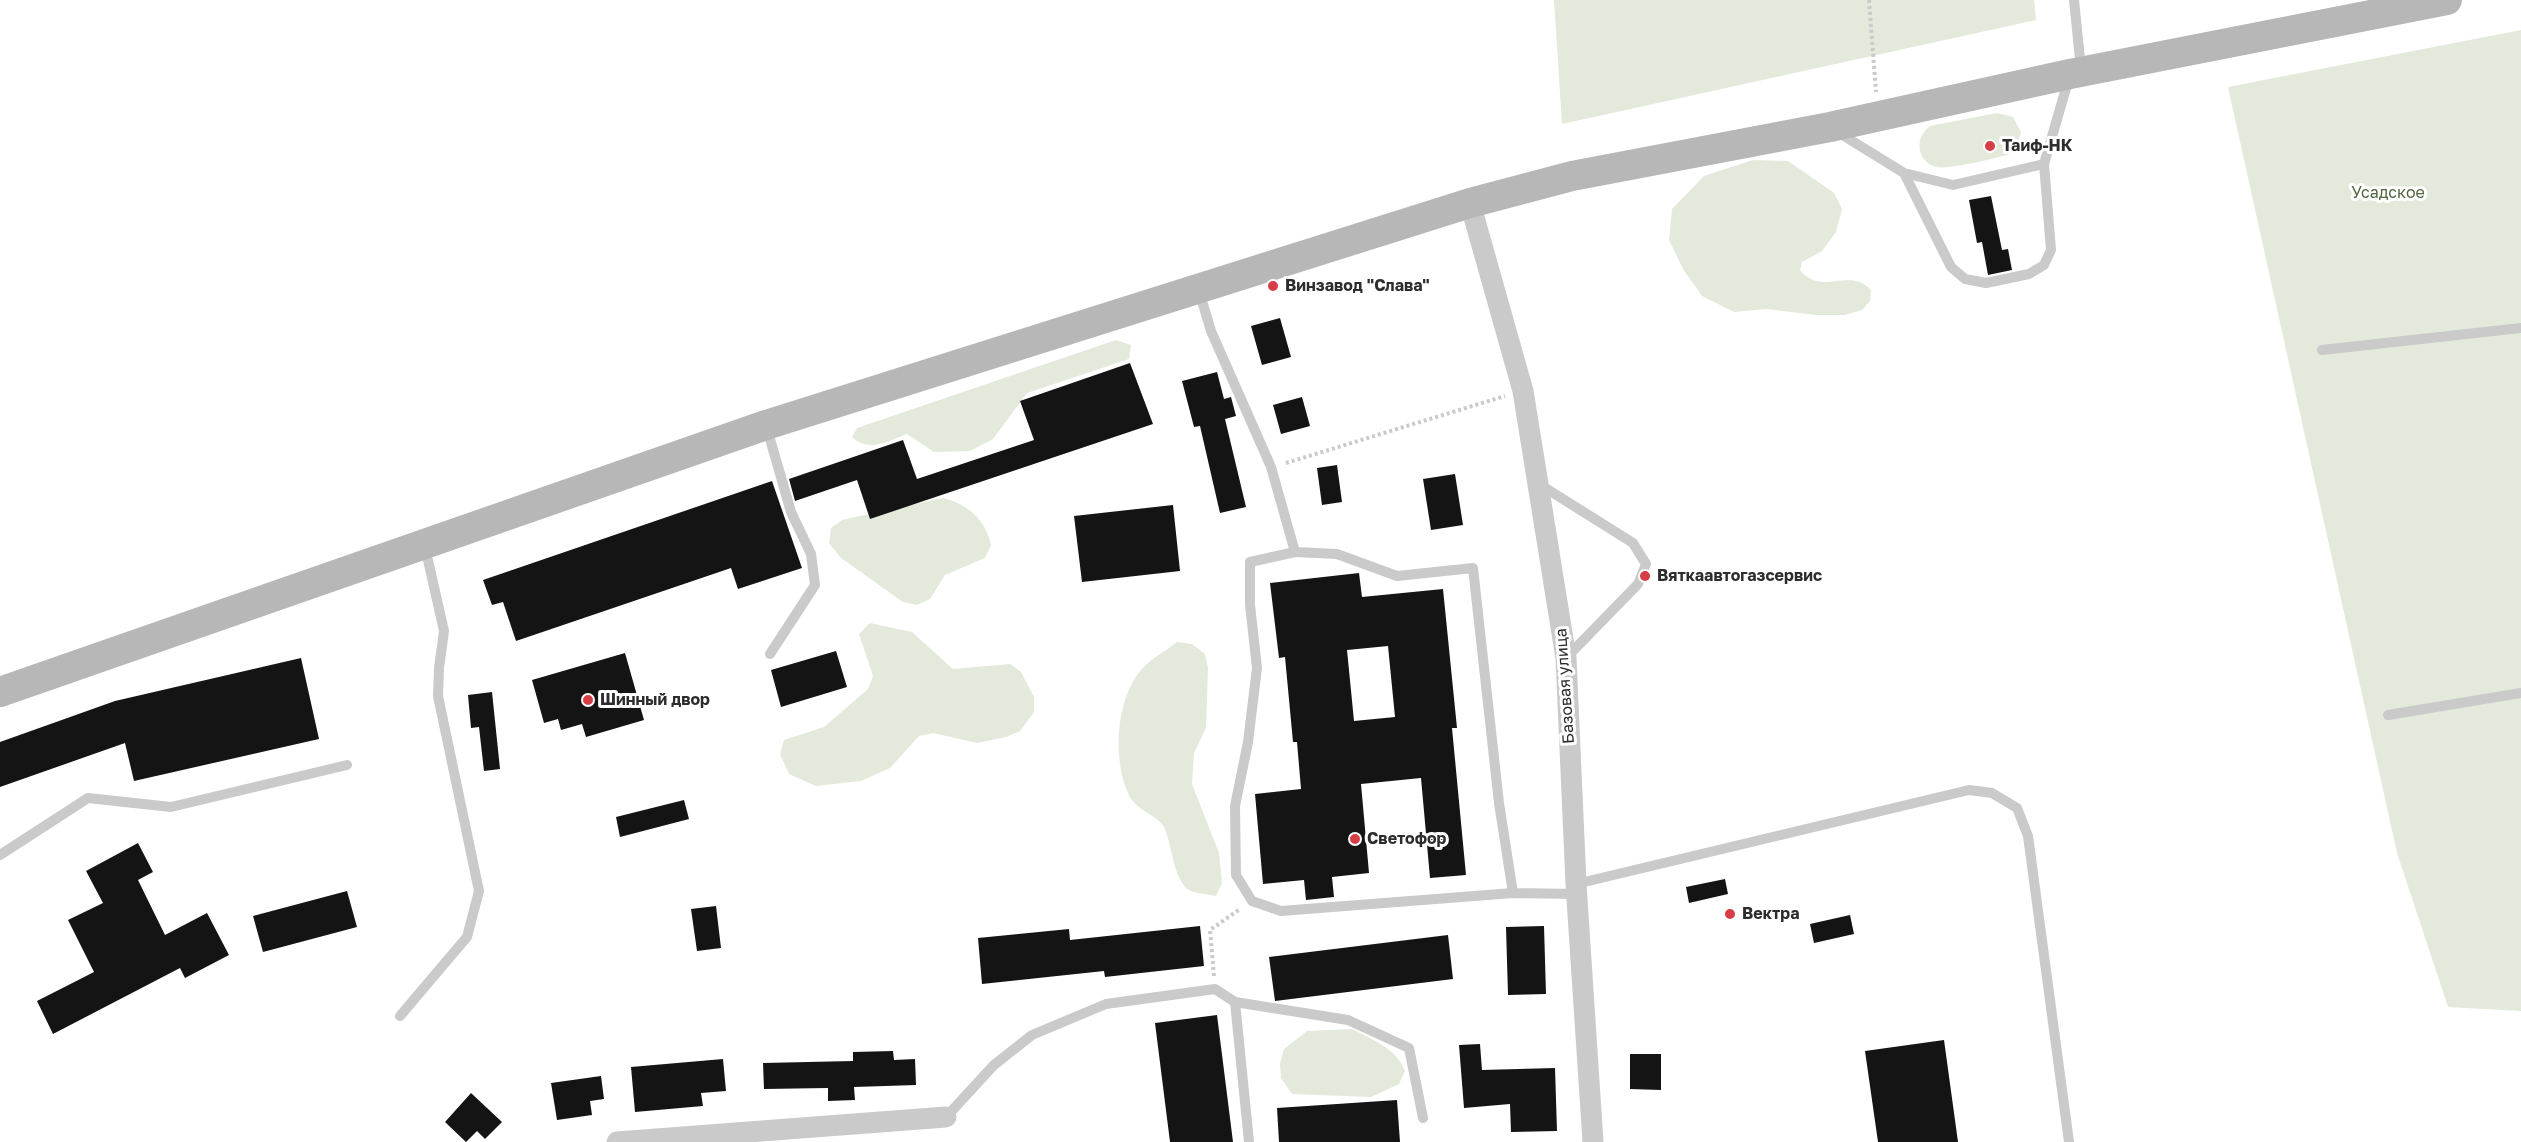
<!DOCTYPE html>
<html>
<head>
<meta charset="utf-8">
<style>
  body { margin:0 }
  canvas { display:block; background:#fff }
</style>
</head>
<body>
<canvas width="2521" height="1142"></canvas>
<script>
const ctx = document.querySelector('canvas').getContext('2d');
ctx.lineJoin = 'round';
function fillPath(path, color) {
  ctx.fillStyle = color;
  ctx.fill(path, 'evenodd');
}
function strokePath(path, color, width, dash) {
  ctx.strokeStyle = color;
  ctx.lineWidth = width;
  ctx.lineCap = dash ? 'butt' : 'round';
  ctx.setLineDash(dash || []);
  ctx.stroke(path);
}
function drawText(font, color, halo, rows, align = 'center') {
  ctx.font = font + ' "Golos Text",sans-serif';
  ctx.lineWidth = 6;
  ctx.setLineDash([]);
  ctx.textBaseline = 'middle';
  ctx.strokeStyle = halo;
  ctx.fillStyle = color;
  for (const [text, x, y, turn = 0] of rows) {
    ctx.save();
    ctx.translate(x, y);
    ctx.rotate((+turn || 0) * Math.PI / 180);
    ctx.textAlign = isNaN(turn) ? turn : align;
    if (halo) ctx.strokeText(text, 0, 0);
    ctx.fillText(text, 0, 0);
    ctx.restore();
  }
}
const green = new Path2D(`
  M1554,0h480l2,20 -474,104z
  M2521,30v981l-73,-4 -51,-154 -169,-766z
  M1997,113l16,4 8,15 -4,16 -7,6c-13,4 -62,16 -74,13 -8,-2 -14,-8 -16,-16 -2,-11 2,-18 10,-25z
  M1753,160l35,1 46,32 8,16 -6,23 -14,19 -20,11 -2,8c21,27 50,-4 71,20l-1,11 -8,9 -17,5h-29l-50,-6 -32,3 -32,-16 -19,-27 -14,-29 3,-31 32,-33z
  M1116,340l15,5 -2,14 -102,34 -34,46 -23,12 -36,1 -27,-18c-19,7 -38,19 -55,3l5,-9z
  M943,498c25,6 43,22 48,47l-6,13 -40,17 -15,24 -13,6 -14,-3 -62,-44 -12,-15 2,-15 11,-8z
  M870,623l42,9 41,37 57,-5 11,8 13,25v15l-14,19 -14,6 -29,6 -44,-10 -14,3 -29,32 -29,13 -45,5 -27,-12 -9,-20 4,-14 40,-13 44,-38 5,-13 -14,-42z
  M1177,642l15,2 13,10 3,14 -2,60 -12,25 -2,31 27,69 3,30 -6,13c-8,-2 -20,-2 -27,-6 -16,-10 -17,-47 -25,-63 -6,-11 -26,-16 -34,-30 -18,-34 -15,-97 11,-127 9,-11 25,-19 36,-28z
  M1352,1029c21,11 44,19 53,42l-6,13 -28,13 -79,-3 -11,-16 -1,-14 4,-15 23,-18z`);
const building = new Path2D(`
  M1991,196l11,54 6,-1 4,21 -24,5 -6,-33 -5,1 -8,-43z
  M1280,318l11,39 -29,8 -11,-39z
  M1130,363l23,61 -283,95 -13,-39 -62,21 -6,-22 114,-39 14,39 117,-39 -14,-39z
  M1217,372l7,27 7,-2 5,19 -11,3 21,88 -26,6 -20,-87 -6,1 -12,-46z
  M1302,397l8,29 -29,8 -8,-29z
  M1337,465l5,37 -20,3 -5,-37z
  M1455,474l8,51 -32,5 -8,-51z
  M772,481l30,87 -64,21 -7,-21 -215,73 -13,-39 -11,3 -9,-25z
  M1173,505l7,66 -98,11 -8,-66z
  M1359,573l3,24 81,-8 14,139h-5l14,147 -36,3 -9,-100 -60,6 8,89 -37,4 2,20 -28,3 -2,-20 -41,4 -8,-90 46,-5 -4,-47h-4l-8,-85 -6,1 -9,-75zM1388,646l7,71 -41,4 -7,-71z
  M836,651l11,36 -66,20 -10,-37z
  M625,653l19,67 -58,17 -4,-13 -21,6 -3,-11 -14,4 -12,-43z
  M301,658l18,81 -185,42 -9,-38 -125,44v-45l115,-41z
  M492,692l8,77 -16,2 -5,-44 -8,1 -3,-33z
  M684,800l5,19 -69,18 -4,-20z
  M138,843l15,29 -15,8 27,55 42,-22 22,42 -44,23 -5,-10 -127,66 -16,-33 57,-29 -26,-52 35,-17 -17,-32z
  M1725,879l3,15 -39,9 -3,-16z
  M347,891l10,36 -94,25 -10,-36z
  M716,906l5,42 -24,3 -6,-42z
  M1850,915l4,19 -40,9 -4,-19z
  M1200,926l4,40 -99,11 -1,-6 -122,13 -4,-46 91,-9 1,11z
  M1544,926l2,68 -38,1 -2,-68z
  M1448,935l5,44 -178,22 -6,-44z
  M1217,1015l16,127h-63l-15,-119z
  M1944,1040l14,102h-80l-13,-91z
  M1480,1044l2,26 73,-2 2,63 -46,1 -1,-28 -46,4 -5,-63z
  M893,1051l1,9 21,-1 1,26 -62,2 1,13 -27,1v-13l-64,1 -1,-26 90,-2v-9z
  M1630,1054h31v36l-31,-1z
  M723,1059l3,32 -25,2 2,13 -68,6 -4,-45z
  M601,1076l3,23 -14,2 2,14 -35,5 -6,-37z
  M471,1093l31,29 -17,17 -8,-8 -11,11 -21,-20z
  M1397,1100l3,42h-121l-2,-34z`);
const path = new Path2D(`
  M1869,0l7,92
  M1286,463l219,-67
  M1214,976l-4,-46 30,-21`);
const lane = new Path2D(`
  M2074,0l7,69
  M1836,131l68,42 49,12 91,-21 25,-86
  M1904,173l47,94 14,12 21,4 43,-9 15,-9 7,-15 -7,-86
  M1199,291l12,40 60,136 24,85
  M2322,350l199,-22
  M766,425l25,87 20,42 4,31 -45,69
  M1539,484l94,59 13,21 -8,20 -71,73
  M1295,552l42,2 60,22 76,-8 26,235 14,90 -232,18 -29,-10 -16,-26 -1,-69 13,-64 9,-74 -7,-63v-43z
  M2388,715l133,-22
  M0,855l88,-57 83,9 176,-42
  M1576,884l393,-94 23,3 25,15 11,28 41,306
  M1513,893l64,1
  M1235,1002l113,18 61,28 14,70
  M400,1016l67,-79 12,-46 -41,-195 1,-28 5,-37 -19,-84
  M946,1117l48,-52 38,-30 74,-31 109,-15 20,13 14,140`);
const street = new Path2D(`
  M1470,203l53,188 43,267 10,226 17,258
  M617,1142l329,-25`);
const secondary = new Path2D(`
  M0,692l766,-267 704,-222 102,-27 258,-49 240,-53 377,-74`);
const markers = [
  [1990,146,6,"#d73d47"],
  [1273,286,6,"#d73d47"],
  [1645,576,6,"#d73d47"],
  [588,700,6,"#d73d47"],
  [1355,839,6,"#d73d47"],
  [1730,914,6,"#d73d47"]
];
const poiNames = [
  ["Таиф-НК",2002,146],
  ["Винзавод \"Слава\"",1285,286],
  ["Вяткаавтогазсервис",1657,576],
  ["Шинный двор",600,700],
  ["Светофор",1367,839],
  ["Вектра",1742,914]
];
const parkNames = [
  ["Усадское",2388,193]
];
const streetNames = [
  ["Базовая улица",1565,686,-94]
];
fillPath(green, '#e3eadc');
fillPath(building, '#141414');
strokePath(path, '#cacaca', 4, [3, 3]);
strokePath(lane, '#cacaca', 10);
strokePath(street, '#cacaca', 21);
strokePath(secondary, '#b7b7b7', 30);
for (const [x, y, r, color] of markers) {
  const dot = new Path2D();
  dot.arc(x, y, r, 0, 2 * Math.PI);
  ctx.fillStyle = color;
  ctx.fill(dot);
  strokePath(dot, '#fff', 2);
}
drawText('bold 16px', '#2d2d2d', '#fff', poiNames, 'left');
drawText('16px', '#50653f', '#fff', parkNames);
drawText('16px', '#2d2d2d', '#fff', streetNames);
</script>
</body>
</html>
